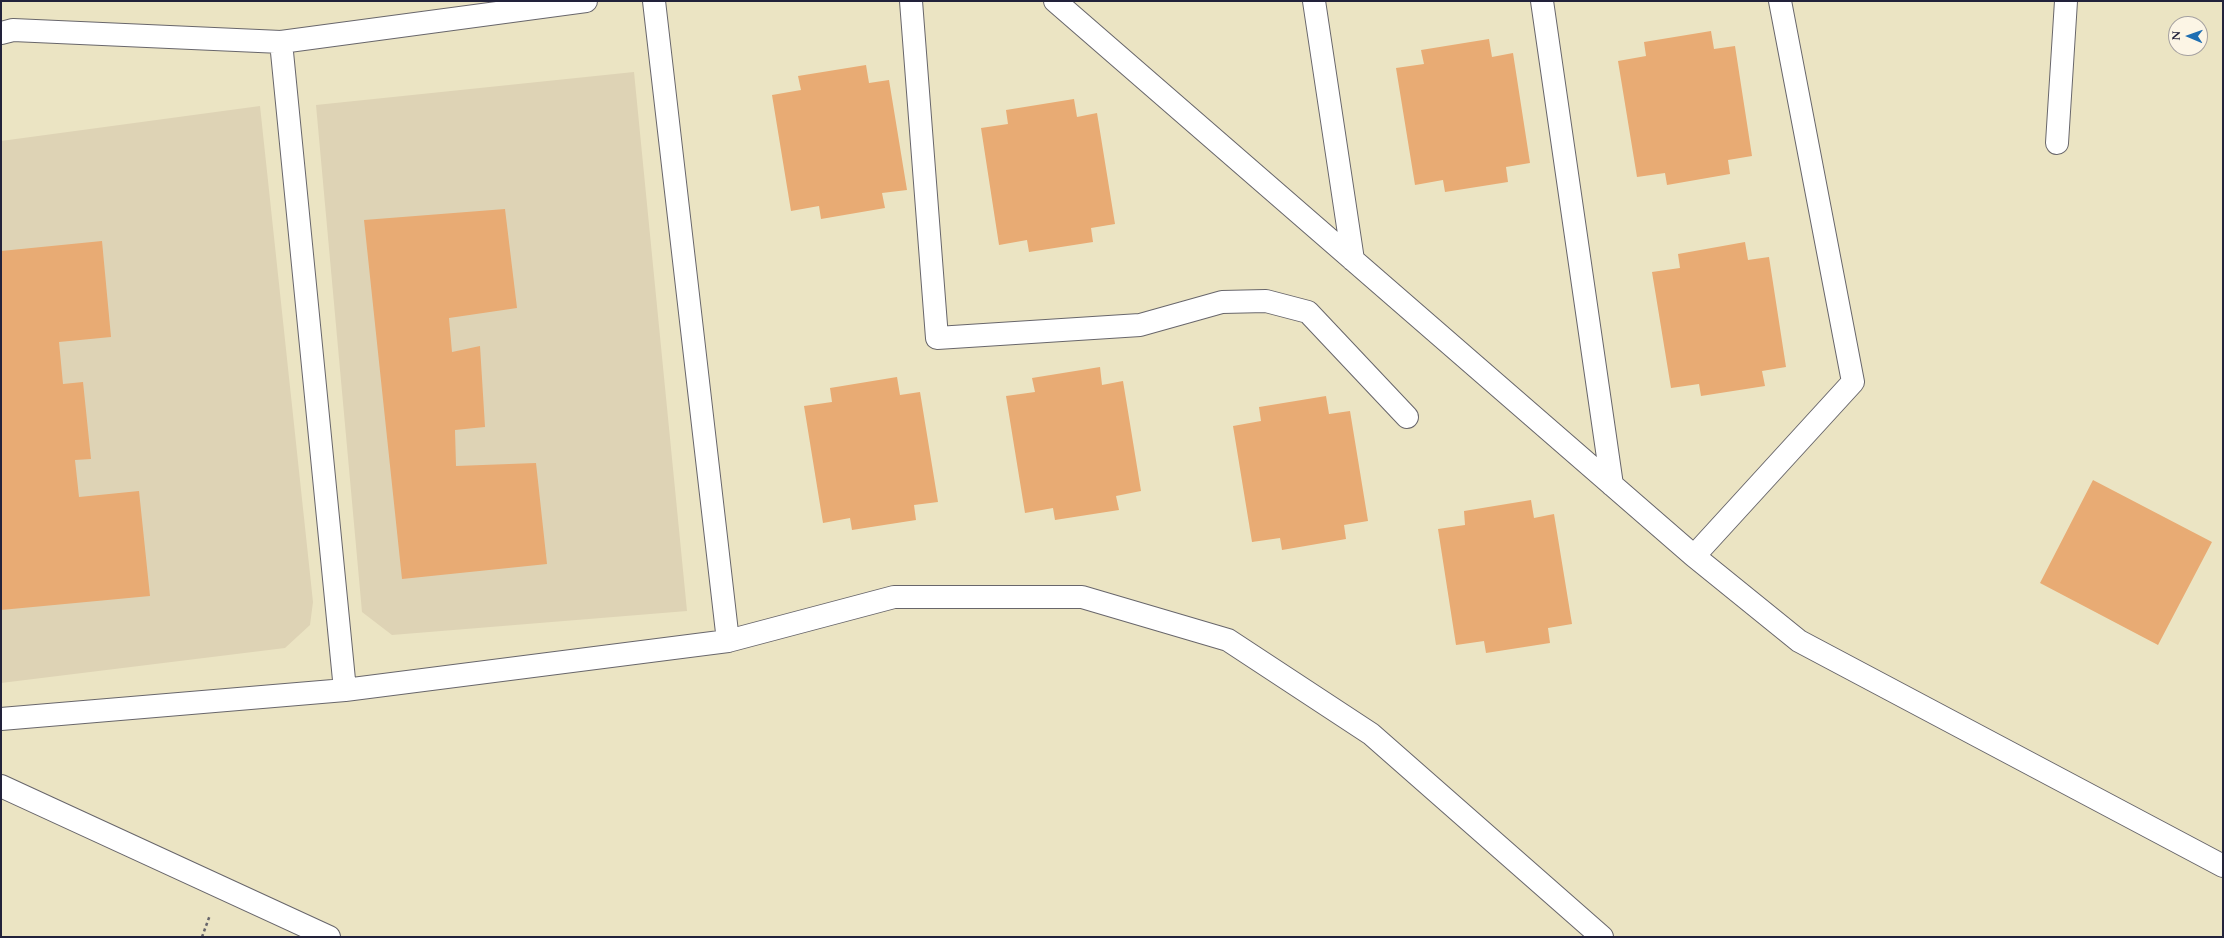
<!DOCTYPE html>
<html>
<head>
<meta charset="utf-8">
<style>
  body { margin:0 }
  #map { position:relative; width:2224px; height:938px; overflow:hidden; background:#ebe4c3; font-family:Cardo,serif }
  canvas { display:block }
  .frame { position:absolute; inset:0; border:2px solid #22223b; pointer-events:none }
  .north { position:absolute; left:2168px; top:16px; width:40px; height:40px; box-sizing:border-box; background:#fcf5e5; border:1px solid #a5a1a1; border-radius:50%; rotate:272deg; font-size:11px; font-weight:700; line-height:16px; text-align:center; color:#22223b }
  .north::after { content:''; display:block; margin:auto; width:14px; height:18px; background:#1f6fb2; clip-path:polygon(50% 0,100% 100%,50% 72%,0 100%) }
</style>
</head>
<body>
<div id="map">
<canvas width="2224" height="938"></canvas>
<div class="frame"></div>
<div class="north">N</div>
</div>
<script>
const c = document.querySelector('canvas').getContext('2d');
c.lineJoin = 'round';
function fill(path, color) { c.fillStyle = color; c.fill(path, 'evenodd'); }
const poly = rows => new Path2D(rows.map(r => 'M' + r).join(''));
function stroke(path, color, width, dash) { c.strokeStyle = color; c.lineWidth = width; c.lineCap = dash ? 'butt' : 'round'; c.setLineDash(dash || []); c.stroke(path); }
const built = poly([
  [634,72,687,611,392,635,362,612,316,105],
  [260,106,313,602,310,625,285,648,1,683,1,141]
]);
const building = poly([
  [1711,31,1714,49,1735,46,1752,156,1728,160,1730,174,1667,185,1665,173,1637,177,1618,61,1646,56,1644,42],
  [1489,39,1492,57,1513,53,1530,163,1506,167,1508,182,1445,192,1443,180,1415,185,1396,68,1424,64,1421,50],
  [866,65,869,83,889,80,907,190,882,193,885,208,821,219,819,206,791,211,772,95,801,90,798,76],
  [1074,99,1077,117,1097,113,1115,224,1091,228,1093,242,1029,252,1027,240,999,245,981,128,1008,124,1006,110],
  [505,209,517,308,449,318,452,352,480,346,485,427,455,430,456,466,536,463,547,564,402,579,364,220],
  [102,241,111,337,59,342,63,384,83,382,91,459,75,460,79,497,139,491,150,596,1,610,1,251],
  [1745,242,1748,260,1769,257,1786,367,1762,371,1765,386,1701,396,1699,384,1671,388,1652,272,1680,268,1678,254],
  [1100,367,1102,385,1123,381,1141,491,1116,496,1119,510,1055,520,1053,508,1025,513,1006,396,1035,392,1032,378],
  [897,377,900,395,920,392,938,502,914,505,916,520,852,530,850,518,823,523,804,406,832,402,830,388],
  [1326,396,1329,414,1350,411,1368,521,1344,525,1346,539,1282,550,1280,538,1252,542,1233,426,1261,421,1259,407],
  [2093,480,2212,542,2158,645,2040,583],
  [1531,500,1534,518,1554,514,1572,624,1548,628,1550,643,1486,653,1484,641,1456,645,1438,529,1465,525,1464,511]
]);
const path = poly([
  [202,937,210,915]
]);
const minor = poly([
  [654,1,728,641],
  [911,1,937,338,1140,325,1222,302,1266,301,1308,312,1407,417],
  [1055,1,1694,556,1799,641,2223,866],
  [1314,1,1353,260],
  [1542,1,1612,485],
  [1,33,13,30,281,42,586,1],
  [281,42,345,690],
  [2057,143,2066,1],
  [1694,556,1853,382,1780,1],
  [1,719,345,690,728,641,894,597,1082,597,1228,640,1371,734,1602,937],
  [1,786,329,937]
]);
fill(built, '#ded3b5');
fill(building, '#e8ab74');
stroke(minor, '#68666b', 24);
stroke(path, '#68666b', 2.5, [3, 3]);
stroke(minor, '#fff', 22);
</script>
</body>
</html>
